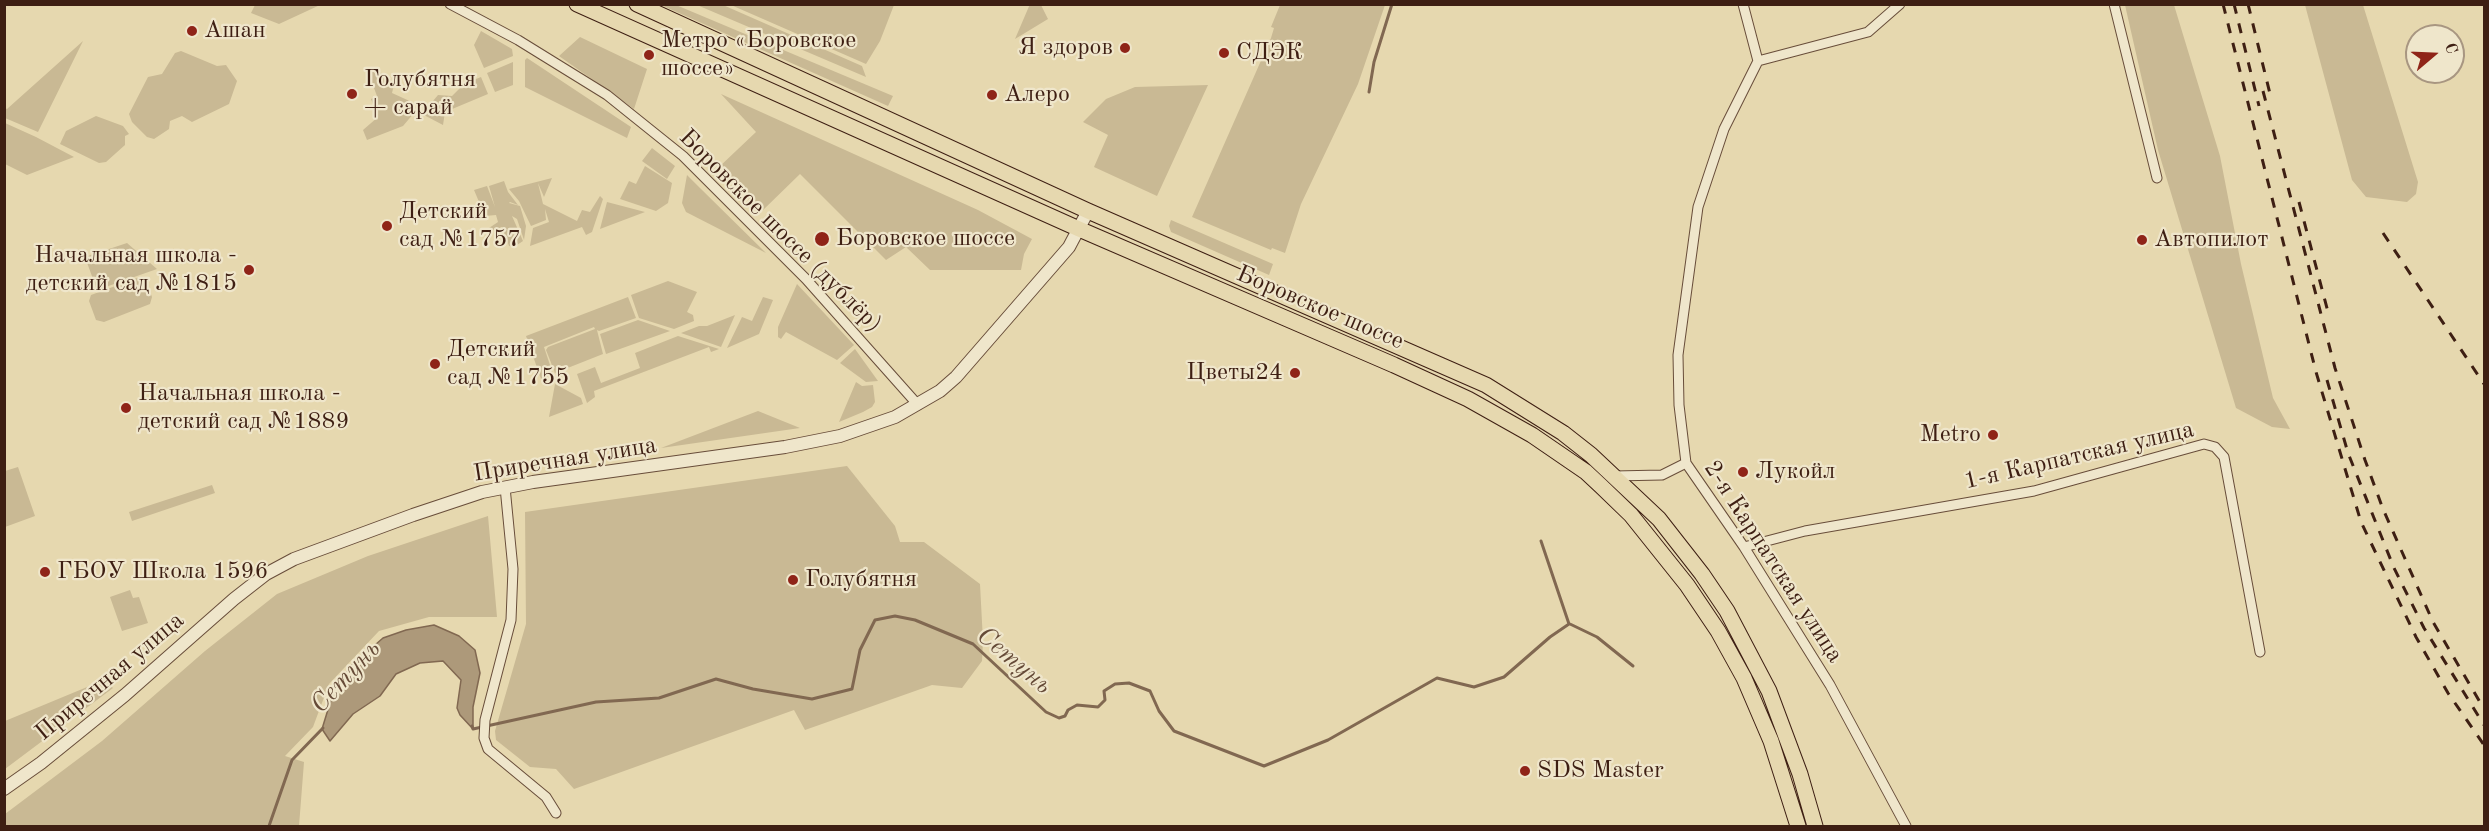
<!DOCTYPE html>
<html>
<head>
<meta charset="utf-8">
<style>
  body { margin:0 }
  #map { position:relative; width:2489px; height:831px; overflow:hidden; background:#e6d8af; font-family:"Old Standard TT",serif }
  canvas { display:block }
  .frame { position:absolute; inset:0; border:6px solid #3e1f13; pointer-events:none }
  .north { position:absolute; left:2405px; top:24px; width:60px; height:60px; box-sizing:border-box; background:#efe6cb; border:2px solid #a89681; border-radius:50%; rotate:71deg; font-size:16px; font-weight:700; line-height:24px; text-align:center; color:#3e1f13 }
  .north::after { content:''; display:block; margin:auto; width:21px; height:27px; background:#8f2418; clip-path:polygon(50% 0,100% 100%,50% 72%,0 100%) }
</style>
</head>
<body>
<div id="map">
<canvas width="2489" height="831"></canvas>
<div class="frame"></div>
<div class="north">С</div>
</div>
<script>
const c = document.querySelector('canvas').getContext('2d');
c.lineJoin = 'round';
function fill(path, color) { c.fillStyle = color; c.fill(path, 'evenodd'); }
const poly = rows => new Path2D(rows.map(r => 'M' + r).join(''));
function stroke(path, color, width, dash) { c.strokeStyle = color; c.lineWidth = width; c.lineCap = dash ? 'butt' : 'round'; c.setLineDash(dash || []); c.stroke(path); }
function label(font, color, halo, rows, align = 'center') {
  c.font = font + ' "Old Standard TT",serif'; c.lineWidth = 4.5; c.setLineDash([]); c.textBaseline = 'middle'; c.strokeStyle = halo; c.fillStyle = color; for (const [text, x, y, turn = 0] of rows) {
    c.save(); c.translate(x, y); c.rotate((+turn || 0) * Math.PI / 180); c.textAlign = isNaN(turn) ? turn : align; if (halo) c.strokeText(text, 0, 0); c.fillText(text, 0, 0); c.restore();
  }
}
const green = poly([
  [1030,4,1041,5,1048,19,1015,39],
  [255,5,255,4,320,5,279,24,251,13],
  [661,5,676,5,893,96,888,106],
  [697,5,723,5,862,66,866,77],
  [731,5,894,4,894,5,880,41,866,64],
  [1280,5,1385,5,1358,84,1301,204,1285,253,1272,248,1271,250,1192,217,1271,38,1274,28,1271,27],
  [2125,5,2174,5,2220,156,2241,264,2273,398,2290,429,2272,427,2236,408,2158,150],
  [2305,5,2363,5,2418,182,2416,194,2407,202,2366,197,2352,180],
  [481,31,512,49,513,56,484,68,474,45],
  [580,37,647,69,634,109,559,56],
  [83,41,38,132,5,118,5,108,7,109],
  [181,51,217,66,226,65,237,81,229,104,192,122,182,116,170,121,169,129,154,139,147,137,132,122,129,114,148,77,162,74,175,53],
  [527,58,631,127,627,138,525,87,525,60],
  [513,62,513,85,495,92,487,73],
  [372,70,388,75,394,85,392,93,414,103,408,106,414,113,403,126,367,140,363,130,378,117,371,99,377,96,368,72],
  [481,77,488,94,445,112,443,125,422,114,438,95,452,96,464,84],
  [1208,85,1157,196,1094,167,1108,135,1083,122,1106,99,1135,87],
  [721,94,978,210,1032,239,1024,254,1021,270,930,270,906,247,886,260,800,174,761,212,718,168,756,132],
  [96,116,123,126,129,134,125,136,125,145,106,162,99,163,60,144,66,131],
  [5,123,36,137,74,157,27,175,5,164],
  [652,148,675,166,667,179,642,161],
  [645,166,672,183,668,203,656,211,620,199,629,181,636,184],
  [687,175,700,188,766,253,686,212,682,203],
  [552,178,544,197,538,183,543,204,577,221,582,210,590,212,600,196,603,199,592,232,586,235,582,227,530,246,533,228,549,222,545,209,546,220,531,226,519,201,509,189],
  [504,181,508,192,518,205,510,202,509,203,520,206,526,226,524,240,517,219,512,216,523,241,514,247,509,246,502,227,491,231,489,228,498,222,496,215,485,216,474,190,487,186,495,207,489,186],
  [607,202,645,212,600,229],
  [1171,220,1273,264,1269,275,1171,232,1169,226],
  [127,243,157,269,97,290,85,257],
  [140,277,146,281,152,297,150,304,104,322,96,320,89,301,91,295],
  [668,281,697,292,687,312,693,315,694,321,674,329,639,318,631,295],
  [797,284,854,345,837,360,786,332,781,339,778,337,778,327],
  [628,297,636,318,599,331,597,330,603,354,555,373,546,350,548,347,595,329,594,327,544,347,553,374,541,379,526,336],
  [763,297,773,300,759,334,727,348,742,317,752,321],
  [735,315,721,347,681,333,699,326,707,326],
  [638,320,670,331,606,354,600,334],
  [678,336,719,349,711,352,709,347,594,391,595,397,587,403,577,374,595,367,601,383,640,368,635,353],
  [855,349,878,381,866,382,840,363],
  [856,382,862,386,873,385,875,402,872,407,863,412,839,422],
  [555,384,581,398,583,404,549,417],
  [758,411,800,428,661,448],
  [847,466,895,526,900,542,924,542,980,584,983,641,982,661,962,688,932,685,805,730,794,710,574,789,556,769,530,767,496,740,495,731,526,624,525,512],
  [18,467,35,516,5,527,5,471],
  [212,485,215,493,132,521,129,512],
  [488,516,497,617,429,617,379,631,329,684,313,727,285,756,304,762,299,826,5,826,5,814,102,741,205,651,277,594,368,556],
  [130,590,133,598,139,597,148,623,122,631,110,597],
  [104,680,113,688,5,769,5,721]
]);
const water = poly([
  [434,625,459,636,475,650,480,673,473,707,473,729,460,715,457,708,461,680,443,661,420,663,396,674,380,696,353,714,330,741,322,729,334,690,352,665,383,638,406,630,434,625]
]);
const stream = poly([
  [1369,92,1374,62,1392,4],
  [1570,624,1597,637,1633,666],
  [472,726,473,729,596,702,659,698,716,679,753,689,812,699,852,689,860,650,875,620,895,616,915,620,973,644,1046,712,1059,718,1065,716,1068,710,1077,705,1098,707,1105,700,1104,691,1115,684,1129,683,1150,691,1159,711,1174,731,1264,766,1328,740,1437,678,1474,687,1504,677,1550,637,1569,624,1541,541],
  [269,826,292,760,323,728]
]);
const minor = poly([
  [450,4,518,40,607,95,683,156,806,279,918,405],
  [1743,4,1758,61],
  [2114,4,2157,178],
  [1758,61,1724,129,1698,207,1678,355,1679,405,1686,463,1744,547,1830,685,1906,826],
  [1758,61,1868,32,1900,4],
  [1614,476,1662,475,1686,463],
  [505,487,513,569,511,620,485,720,484,738,488,749,546,797,556,813],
  [1744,547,1805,531,2034,491,2204,444,2215,447,2224,457,2260,652]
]);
const tertiary = poly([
  [4,789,41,763,125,695,234,599,266,574,294,559,413,515,482,492,533,482,785,447,840,436,895,417,940,391,956,377,1069,247,1088,211]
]);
const primary = poly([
  [577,4,1079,229,1394,365,1468,399,1532,435,1586,472,1601,486,1631,515,1687,585,1718,631,1744,678,1771,741,1798,826],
  [637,4,1088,211,1486,385,1563,433,1591,455,1659,519,1702,574,1727,611,1769,691,1800,774,1815,826]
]);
const rail = poly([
  [2223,4,2316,372,2361,522,2416,637,2448,693,2484,745],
  [2234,4,2259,106],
  [2248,4,2271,98],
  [2263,91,2335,368,2365,460,2383,509,2433,622,2484,709],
  [2299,202,2328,312],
  [2383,233,2484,384],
  [2327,380,2348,453,2394,568,2424,628,2484,725]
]);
const markers = [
  [192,31,6,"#8f2418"],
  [1125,48,6,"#8f2418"],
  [1224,53,6,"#8f2418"],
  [649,55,6,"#8f2418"],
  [352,94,6,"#8f2418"],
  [992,95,6,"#8f2418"],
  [387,226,6,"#8f2418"],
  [822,239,8,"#8f2418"],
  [2142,240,6,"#8f2418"],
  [249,270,6,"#8f2418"],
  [435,364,6,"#8f2418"],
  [1295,373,6,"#8f2418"],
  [126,408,6,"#8f2418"],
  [1993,435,6,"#8f2418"],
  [1743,472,6,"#8f2418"],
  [45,572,6,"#8f2418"],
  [793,580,6,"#8f2418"],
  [1525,771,6,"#8f2418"]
];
const poiNames = [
  ["Ашан",204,31],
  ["Метро «Боровское",661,41],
  ["шоссе»",661,69],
  ["Я здоров",1113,48,"right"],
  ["СДЭК",1236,53],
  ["Голубятня",364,80],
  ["+ сарай",364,108],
  ["Алеро",1004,95],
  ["Детский",399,212],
  ["сад №1757",399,240],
  ["Боровское шоссе",836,239],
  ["Автопилот",2154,240],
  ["Начальная школа -",237,256,"right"],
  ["детский сад №1815",237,284,"right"],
  ["Детский",447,350],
  ["сад №1755",447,378],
  ["Цветы24",1283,373,"right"],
  ["Начальная школа -",138,394],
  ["детский сад №1889",138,422],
  ["Metro",1981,435,"right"],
  ["Лукойл",1755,472],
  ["ГБОУ Школа 1596",57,572],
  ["Голубятня",805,580],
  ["SDS Master",1537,771]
];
const streetNames = [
  ["Боровское шоссе (дублёр)",780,231,45],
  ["Боровское шоссе",1320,308,23],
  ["1-я Карпатская улица",2079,456,-13],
  ["Приречная улица",565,460,-9],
  ["2-я Карпатская улица",1773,562,57],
  ["Приречная улица",110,677,-40]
];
const waterNames = [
  ["Сетунь",1014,661,40],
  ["Сетунь",346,677,-47]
];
fill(green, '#c9b994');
fill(water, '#ad997a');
stroke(water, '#816851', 1.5);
stroke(stream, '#816851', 3);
stroke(minor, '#684d3a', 11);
stroke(tertiary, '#684d3a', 14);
stroke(primary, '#3e1f13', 17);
stroke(minor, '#efe6cb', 9);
stroke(tertiary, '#efe6cb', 12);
stroke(primary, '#e6d8af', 15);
stroke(rail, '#3e1f13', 3, [10, 10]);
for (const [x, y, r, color] of markers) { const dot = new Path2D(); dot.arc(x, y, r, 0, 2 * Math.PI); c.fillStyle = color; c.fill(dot); stroke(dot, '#efe6cb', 2); }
label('24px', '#3e1f13', '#efe6cb', poiNames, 'left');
label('24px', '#3e1f13', '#efe6cb', streetNames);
label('italic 26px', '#654a37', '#efe6cb', waterNames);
</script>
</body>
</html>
